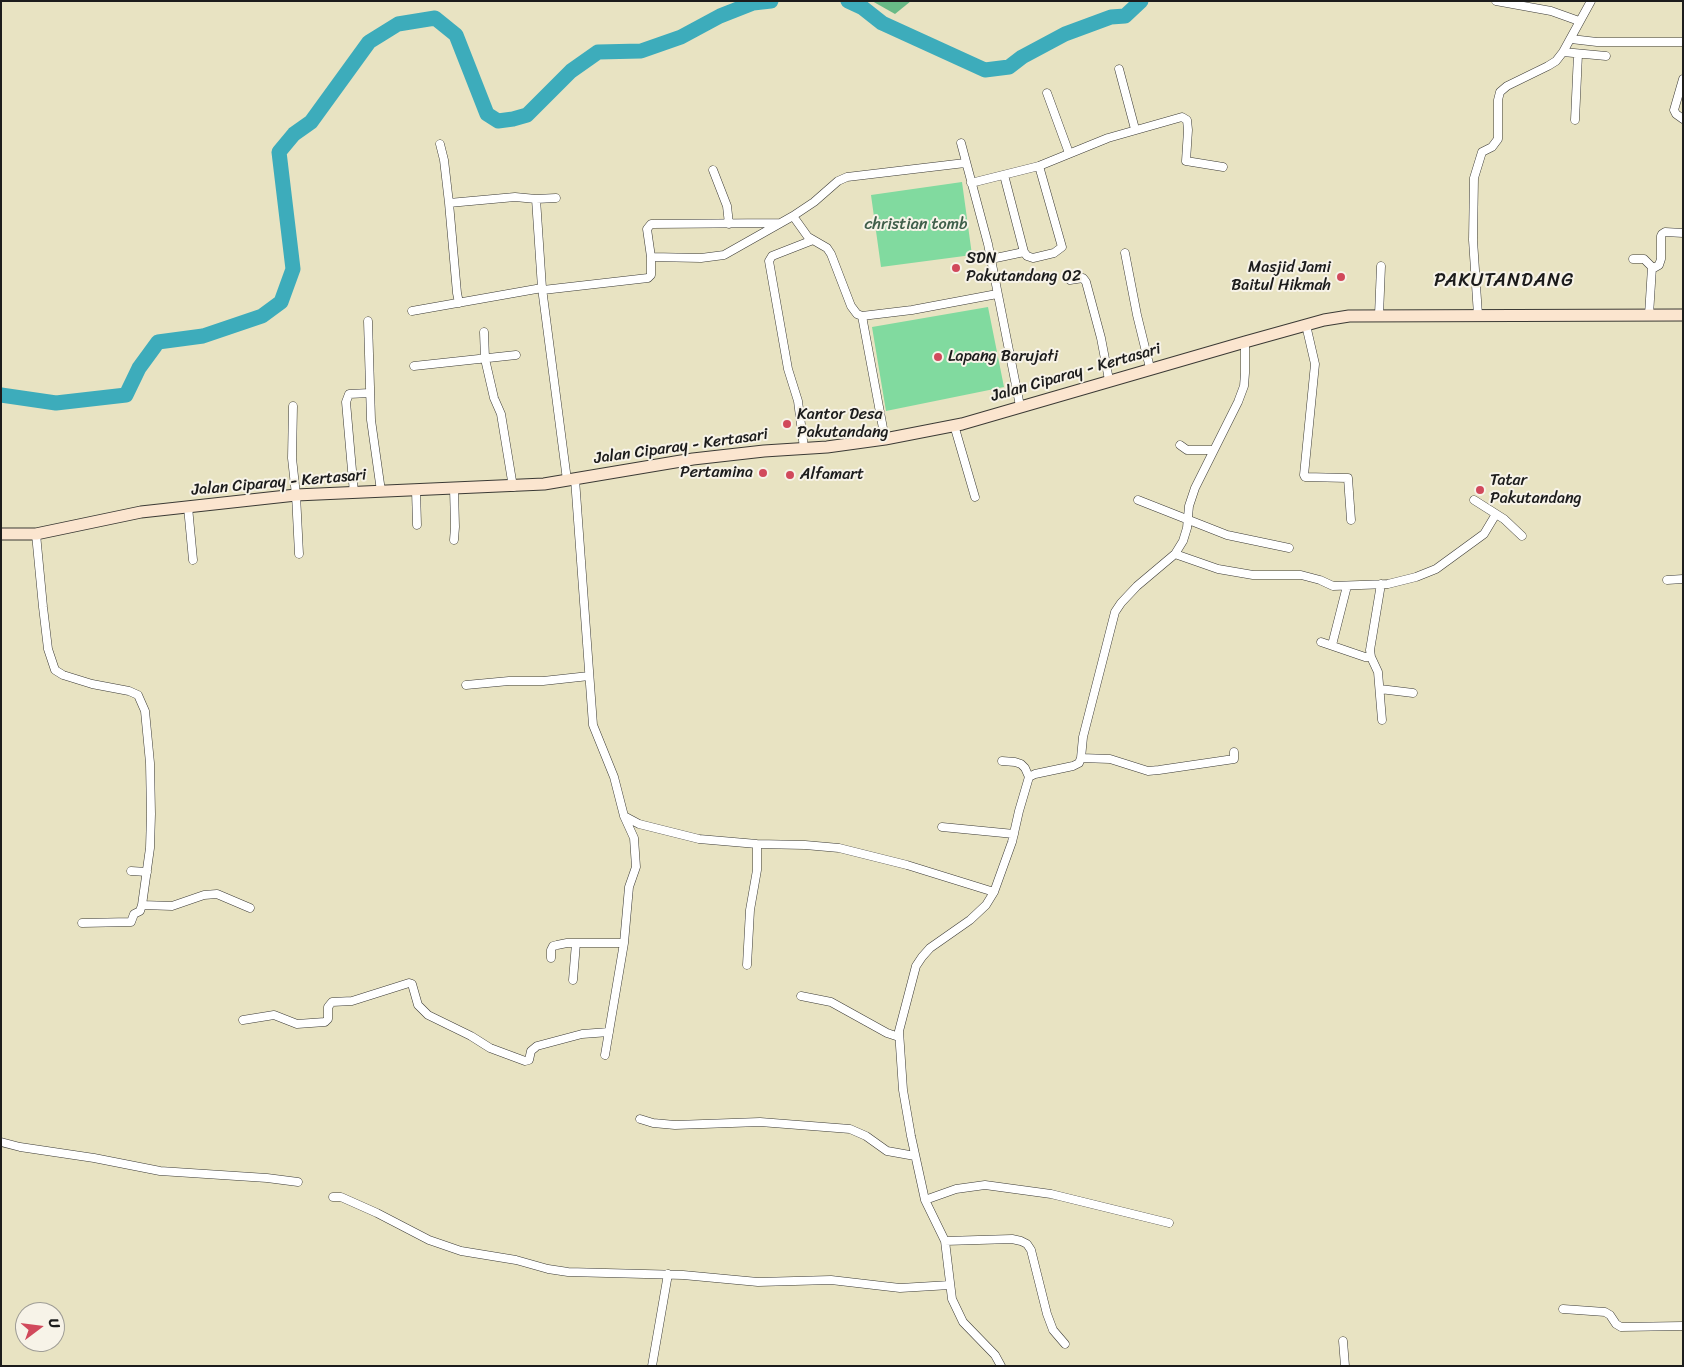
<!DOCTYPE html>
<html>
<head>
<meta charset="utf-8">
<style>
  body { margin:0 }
  #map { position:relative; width:1684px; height:1367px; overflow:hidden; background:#e8e3c2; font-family:Sriracha,sans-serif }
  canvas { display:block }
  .frame { position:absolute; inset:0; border:2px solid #1c1c1c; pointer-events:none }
  .north { position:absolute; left:15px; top:1302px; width:50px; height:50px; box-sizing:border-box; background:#f7f3e8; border:1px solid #9f9d96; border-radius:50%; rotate:75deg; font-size:14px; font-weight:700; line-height:20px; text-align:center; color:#1c1c1c }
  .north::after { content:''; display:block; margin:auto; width:18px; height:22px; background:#d1495b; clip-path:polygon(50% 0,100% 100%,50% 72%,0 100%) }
</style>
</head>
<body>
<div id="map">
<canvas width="1684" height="1367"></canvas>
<div class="frame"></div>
<div class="north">U</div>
</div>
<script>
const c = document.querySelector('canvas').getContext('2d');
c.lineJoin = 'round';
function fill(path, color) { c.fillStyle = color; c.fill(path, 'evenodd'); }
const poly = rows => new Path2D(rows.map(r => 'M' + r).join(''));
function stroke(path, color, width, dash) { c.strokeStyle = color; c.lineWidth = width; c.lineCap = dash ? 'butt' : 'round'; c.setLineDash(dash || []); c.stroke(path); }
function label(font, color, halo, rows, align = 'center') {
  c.font = font + ' Sriracha,sans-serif'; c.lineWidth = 4; c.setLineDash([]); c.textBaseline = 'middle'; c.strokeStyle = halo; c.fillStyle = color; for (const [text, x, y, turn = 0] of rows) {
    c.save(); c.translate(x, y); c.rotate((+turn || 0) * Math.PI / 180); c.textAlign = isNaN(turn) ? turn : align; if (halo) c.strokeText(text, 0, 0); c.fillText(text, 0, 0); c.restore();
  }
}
const green = poly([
  [962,182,972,255,881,267,871,195],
  [988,307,1004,387,886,411,872,327]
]);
const forest = poly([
  [872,1,911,1,895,14]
]);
const river = poly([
  [848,1,863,8,882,23,985,70,1009,67,1022,57,1065,34,1111,17,1125,16,1141,1],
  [1,395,56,403,126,395,139,368,158,342,203,336,262,316,281,302,293,269,279,152,294,134,311,122,369,42,398,24,435,18,456,35,487,114,498,121,513,119,527,115,571,71,598,52,641,51,681,37,720,16,753,3,771,1]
]);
const minor = poly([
  [1496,1,1551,11,1579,21],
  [1571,39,1597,42,1683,42],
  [1563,52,1606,56],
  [1119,69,1135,129],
  [1683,79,1674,110,1676,114,1683,119],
  [1047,93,1069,153],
  [1575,120,1578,54],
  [961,143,988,244,1020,406],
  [440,144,444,160,449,203,515,197,536,199,556,198],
  [713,170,727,206,729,224],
  [971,183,1039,166,1108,138,1182,117,1187,120,1188,130,1186,161,1223,167],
  [536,199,542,288,567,480],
  [449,203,457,293,459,303],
  [793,216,808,237,827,248,831,254,851,306,857,314,862,316,912,310,997,294],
  [1024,252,1027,256,1033,258,1054,253,1062,247,1039,166],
  [1125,253,1137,315,1150,368],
  [651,257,701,258,724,255,793,216,814,202,838,181,847,177,965,163],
  [991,259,1024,252,1004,175],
  [1633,259,1644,259,1652,267,1649,315],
  [1652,269,1659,265,1661,259,1661,236,1662,234,1665,232,1683,233],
  [1070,280,1083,278,1086,282,1101,338,1109,380],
  [543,290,648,278,651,275,651,257,647,229,651,224,780,223],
  [412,311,542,288],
  [1379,315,1381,266],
  [1478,315,1473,240,1474,178,1482,152,1492,147,1498,139,1498,100,1500,92,1507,86,1548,66,1556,61,1563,52,1591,1],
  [862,316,885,439],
  [368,321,371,420,381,491],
  [1306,325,1315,364,1304,475,1305,477,1348,478,1351,520],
  [484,332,485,359,494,398,501,414,513,487],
  [414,366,516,355],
  [293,406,292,458,296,495,299,554],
  [954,425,975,497],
  [1180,445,1187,450,1213,450],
  [804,448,798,401,788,369,769,261,772,256,813,240],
  [575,479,593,725,614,777,624,816,639,824,699,839,757,844,805,845,839,848,907,865,994,892],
  [416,490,417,525],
  [354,493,346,402,349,394,370,393],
  [1138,500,1227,535,1289,548],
  [1474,500,1504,519,1522,536],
  [188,507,193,560],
  [36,534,43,607,48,649,55,670,63,675,92,684,129,691,138,695,145,711,150,763,151,814,150,848,142,905,140,911,134,914,131,922,82,923],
  [454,540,455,527,454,488],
  [1175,554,1218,569,1253,575,1301,575,1320,580,1333,586,1388,584,1416,577,1436,569,1484,534,1496,514],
  [1667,580,1683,579],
  [1381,584,1370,650,1371,657,1378,672,1382,720],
  [1321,642,1365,657,1371,657],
  [1332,645,1347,586],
  [466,685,509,681,543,681,589,676],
  [1380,689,1413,693],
  [1081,758,1110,759,1148,771,1159,770,1234,759,1234,752],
  [1002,761,1015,762,1021,764,1025,768,1029,777],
  [942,827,1014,834],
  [131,871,147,872],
  [142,905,172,906,204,895,217,894,250,908],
  [551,958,551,950,553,946,557,945,567,943,624,943],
  [747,965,750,910,757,870,757,844],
  [573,980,576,943],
  [801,996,831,1002,887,1033,899,1037],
  [243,1020,274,1015,297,1024,325,1022,328,1019,328,1007,332,1002,352,1001,409,983,412,984,418,1005,428,1015,471,1036,490,1048,525,1061,529,1060,531,1051,537,1046,582,1034,609,1032],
  [605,1055,624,943,629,887,636,867,634,838,624,816],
  [640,1119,653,1123,675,1125,760,1122,850,1129,866,1136,887,1151,915,1156],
  [1,1142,20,1147,94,1158,160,1171,267,1178,298,1182],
  [333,1197,341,1197,377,1213,429,1240,461,1251,516,1260,548,1269,568,1272,683,1275,758,1282,831,1280,900,1288,950,1285],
  [925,1200,956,1189,985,1185,1051,1194,1169,1223],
  [945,1241,1012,1239,1021,1241,1027,1244,1031,1250,1047,1314,1053,1330,1065,1344],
  [1563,1309,1605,1312,1610,1315,1616,1324,1621,1327,1683,1326],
  [1343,1341,1345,1366],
  [652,1366,668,1274],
  [1001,1366,995,1355,963,1322,952,1299,945,1241,925,1200,911,1136,903,1090,899,1031,916,966,922,957,930,948,970,920,986,905,994,892,1012,842,1019,811,1029,777,1035,774,1073,766,1079,763,1081,758,1083,737,1115,612,1121,603,1137,586,1175,554,1183,541,1187,528,1189,506,1195,488,1238,402,1244,386,1245,373,1245,342]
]);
const secondary = poly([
  [1,534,36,534,141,512,296,495,544,484,693,459,764,451,827,447,885,439,962,424,1245,342,1324,320,1349,316,1683,315]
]);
const markers = [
  [956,268,5,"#d1495b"],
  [1341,277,5,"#d1495b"],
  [938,357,5,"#d1495b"],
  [787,424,5,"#d1495b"],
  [763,473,5,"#d1495b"],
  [790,475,5,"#d1495b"],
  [1480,490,5,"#d1495b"]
];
const parkNames = [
  ["christian tomb",916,225]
];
const poiNames = [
  ["SDN",966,259],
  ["Pakutandang 02",966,277],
  ["Masjid Jami",1331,268,"right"],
  ["Baitul Hikmah",1331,286,"right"],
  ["Lapang Barujati",948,357],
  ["Kantor Desa",797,415],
  ["Pakutandang",797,433],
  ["Pertamina",753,473,"right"],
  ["Alfamart",800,475],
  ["Tatar",1490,481],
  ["Pakutandang",1490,499]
];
const streetNames = [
  ["Jalan Ciparay - Kertasari",1076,373,-16],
  ["Jalan Ciparay - Kertasari",681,447,-8],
  ["Jalan Ciparay - Kertasari",279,483,-5]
];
const quarterNames = [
  ["PAKUTANDANG",1504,281]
];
fill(green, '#81da9f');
fill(forest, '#68ba86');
stroke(river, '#3dacbb', 15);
stroke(minor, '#3b3a35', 9);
stroke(secondary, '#3b3a35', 13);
stroke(minor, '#fff', 8);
stroke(secondary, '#fbe5cf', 11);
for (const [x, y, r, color] of markers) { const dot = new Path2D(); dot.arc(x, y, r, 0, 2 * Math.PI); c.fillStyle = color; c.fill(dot); stroke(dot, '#f7f3e8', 2); }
label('16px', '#3f5e4a', '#f7f3e8', parkNames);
label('16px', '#1c1c1c', '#f7f3e8', poiNames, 'left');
label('16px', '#1c1c1c', '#f7f3e8', streetNames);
c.letterSpacing = '1px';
label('19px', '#1c1c1c', '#f7f3e8', quarterNames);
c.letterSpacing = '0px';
</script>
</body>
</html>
